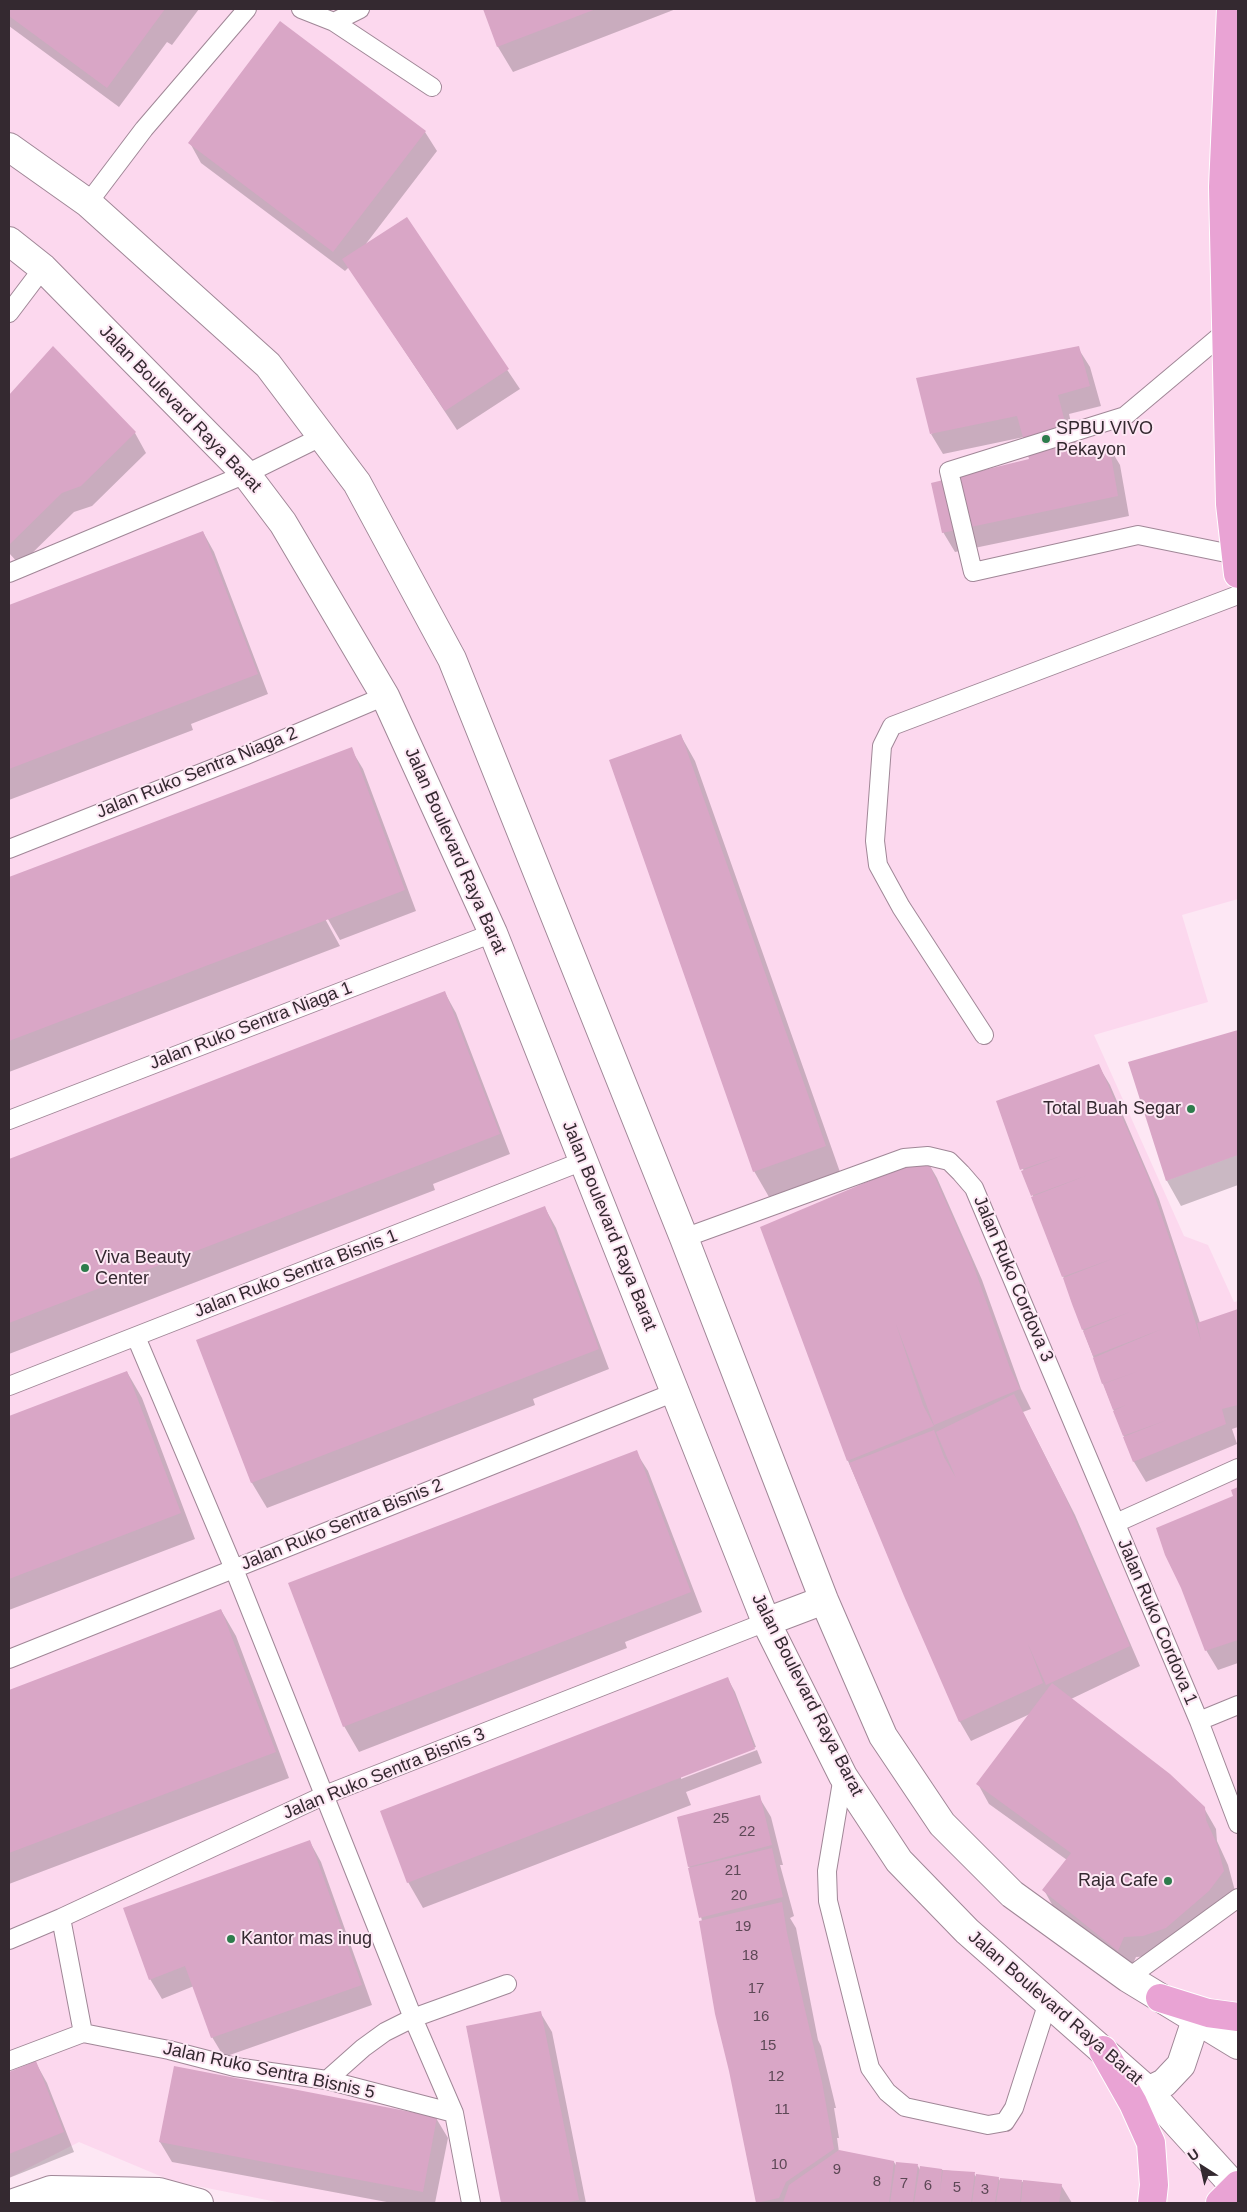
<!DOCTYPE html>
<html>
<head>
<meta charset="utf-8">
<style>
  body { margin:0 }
  #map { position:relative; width:1247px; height:2212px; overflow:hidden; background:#fde7f4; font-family:Arial,sans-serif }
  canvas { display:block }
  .frame { position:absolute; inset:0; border:10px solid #342930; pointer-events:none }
  .north { position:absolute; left:1177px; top:2142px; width:50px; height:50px; -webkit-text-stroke:4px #fde7f4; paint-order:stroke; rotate:325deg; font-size:14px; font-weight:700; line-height:20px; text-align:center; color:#342930 }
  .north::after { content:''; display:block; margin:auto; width:18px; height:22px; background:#342930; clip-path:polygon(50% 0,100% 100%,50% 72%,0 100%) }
</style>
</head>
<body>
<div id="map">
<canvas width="1247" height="2212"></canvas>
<div class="frame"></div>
<div class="north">U</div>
</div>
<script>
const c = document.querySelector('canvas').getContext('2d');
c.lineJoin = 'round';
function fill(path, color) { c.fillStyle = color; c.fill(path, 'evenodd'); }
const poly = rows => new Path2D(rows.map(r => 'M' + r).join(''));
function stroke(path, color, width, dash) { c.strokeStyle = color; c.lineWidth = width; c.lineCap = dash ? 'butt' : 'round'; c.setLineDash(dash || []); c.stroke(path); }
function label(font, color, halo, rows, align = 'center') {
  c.font = font + ' Arial,sans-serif'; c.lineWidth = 4; c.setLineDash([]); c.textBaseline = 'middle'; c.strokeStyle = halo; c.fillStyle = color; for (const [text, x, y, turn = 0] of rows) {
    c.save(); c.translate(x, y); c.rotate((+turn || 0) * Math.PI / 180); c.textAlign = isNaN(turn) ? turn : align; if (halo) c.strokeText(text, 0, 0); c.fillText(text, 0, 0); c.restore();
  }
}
const built = poly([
  [9,9,1238,9,1238,899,1182,915,1208,1002,1094,1035,1184,1236,1208,1245,1234,1302,1238,1301,1238,2203,282,2203,172,2181,79,2142,9,2178]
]);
const shadow = poly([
  [9,9,199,9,172,45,167,42,119,107,9,26],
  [484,9,676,9,513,72,498,47],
  [425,132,437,151,365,245,406,219,520,389,457,430,349,267,345,271,201,163,190,143],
  [53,347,135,433,146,453,92,506,74,512,20,565,9,553,9,397],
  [1078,348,1090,367,1101,406,1069,414,1078,453,1108,445,1120,465,1129,516,955,552,943,532,1031,460,1024,437,943,454,931,434],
  [203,532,214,552,268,694,191,724,193,730,9,800,9,607],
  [681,736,695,761,840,1172,769,1197,754,1171],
  [351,749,363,769,416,911,340,940,325,914,323,915,340,946,9,1072,9,878],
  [445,993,456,1013,510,1154,433,1184,435,1190,9,1354,9,1161],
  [1238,1031,1238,1185,1181,1206,1167,1181,1130,1063],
  [1098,1065,1110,1085,1159,1199,1200,1323,1238,1310,1238,1427,1232,1429,1237,1444,1146,1482,1134,1462,1103,1383,998,1102],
  [926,1159,937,1178,982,1280,1021,1389,1031,1409,1023,1412,1075,1515,1140,1666,1071,1699,1204,1808,1216,1829,1217,1841,1228,1865,1235,1891,1155,1956,1136,1957,1130,1970,1055,1910,1044,1890,1067,1860,989,1804,978,1784,1030,1714,971,1741,960,1722,848,1461,762,1227],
  [545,1208,556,1228,609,1369,533,1399,535,1405,267,1508,252,1483,198,1341],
  [127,1372,142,1398,195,1539,9,1610,9,1417],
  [636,1452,648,1471,702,1612,625,1642,627,1648,359,1752,344,1726],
  [1238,1489,1238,1663,1218,1670,1206,1650,1235,1497,1233,1491],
  [221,1610,236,1636,289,1778,9,1884,9,1691],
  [728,1679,735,1692,756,1747,681,1776,681,1779,757,1750,762,1763,686,1792,691,1805,423,1908,408,1882],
  [759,1797,771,1817,783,1865,780,1865,794,1916,790,1918,796,1928,818,2040,821,2046,836,2108,834,2108,839,2138,837,2138,839,2152,894,2162,897,2167,918,2166,920,2170,921,2167,974,2174,977,2178,998,2178,1001,2182,1001,2180,1061,2185,1072,2203,758,2203,702,1921,689,1866],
  [310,1842,321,1862,372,2005,224,2057,212,2037,194,1986,162,1999,150,1979],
  [540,2012,552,2032,586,2203,503,2203,467,2027],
  [36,2063,47,2083,74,2152,9,2178,9,2073],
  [436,2118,448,2138,435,2203,392,2203,172,2162,160,2142]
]);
const building = poly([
  [9,9,165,9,107,88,9,16],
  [483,9,596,9,497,47],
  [280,21,426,131,333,252,188,143],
  [407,217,509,369,445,411,342,259],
  [53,346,136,432,81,486,62,493,9,545,9,395],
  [1079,346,1090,386,1058,395,1073,453,1109,444,1118,496,942,533,931,483,1029,459,1017,416,930,434,916,378],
  [203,531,258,674,9,769,9,605],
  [681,734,826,1146,753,1172,609,760],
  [352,747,405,890,9,1041,9,877],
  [445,991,500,1134,9,1323,9,1159],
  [1238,1030,1238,1155,1166,1181,1128,1062],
  [1099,1064,1148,1177,1178,1263,1201,1341,1197,1323,1238,1309,1238,1405,1222,1409,1226,1424,1133,1462,1123,1437,1167,1420,1123,1436,1113,1411,1126,1405,1113,1410,1103,1384,1139,1371,1102,1384,1093,1358,1162,1329,1093,1356,1083,1331,1130,1312,1082,1330,1072,1304,1084,1300,1072,1304,1063,1278,1112,1259,1062,1277,1031,1197,1088,1175,1031,1196,1021,1171,1061,1156,1020,1170,996,1101],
  [926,1157,971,1259,1010,1368,1020,1389,934,1425,896,1324,923,1405,934,1426,847,1461,760,1227],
  [545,1206,599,1349,251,1483,196,1340],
  [127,1371,181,1513,9,1579,9,1416],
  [1014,1394,1064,1494,1130,1646,1046,1685,1028,1644,1043,1683,959,1722,904,1596,849,1463,934,1430,944,1457,956,1478,936,1432],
  [637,1450,691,1592,343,1727,288,1583],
  [1238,1487,1238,1640,1205,1651,1181,1588,1165,1555,1156,1528,1233,1496,1231,1490],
  [221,1609,276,1752,9,1853,9,1690],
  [728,1677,755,1749,407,1883,380,1811],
  [1052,1683,1170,1774,1205,1807,1206,1820,1217,1844,1224,1871,1209,1891,1166,1928,1143,1936,1124,1937,1118,1951,1042,1890,1071,1853,976,1784],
  [760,1795,772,1845,688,1867,677,1817],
  [310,1840,362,1985,211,2038,185,1966,149,1980,123,1908],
  [772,1848,783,1897,699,1918,688,1868],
  [782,1902,787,1933,822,2082,834,2149,786,2182,779,2198,756,2203,729,2071,715,2014,699,1921],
  [541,2011,579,2200,563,2203,501,2203,466,2026],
  [36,2061,64,2132,9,2154,9,2072],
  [174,2066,437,2117,423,2192,159,2142],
  [839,2150,894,2161,889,2203,783,2203,789,2185],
  [896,2162,918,2164,913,2203,890,2203],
  [920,2166,942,2169,940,2192,943,2170,975,2172,971,2203,914,2203],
  [976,2174,999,2177,995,2203,972,2203],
  [1000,2178,1022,2180,1020,2203,996,2203],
  [1023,2180,1062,2184,1059,2203,1021,2203]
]);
const service = poly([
  [301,9,334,22,360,9],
  [334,22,432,87],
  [88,203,144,129,247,9],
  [9,313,43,268],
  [1225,332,1125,416,949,471,973,572,1138,535,1236,555],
  [9,573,246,474,321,437],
  [9,849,244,756,385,696],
  [984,1035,901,907,878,865,875,841,882,746,892,726,1238,595],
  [9,1120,493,933],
  [684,1238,904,1158,928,1156,949,1161,961,1173,974,1188,1199,1721,1238,1824],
  [9,1386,583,1161],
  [1116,1523,1238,1468],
  [9,1659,675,1392],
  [1199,1721,1238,1705],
  [843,1776,827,1871,828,1901,870,2068,887,2092,905,2107,988,2125,1005,2122,1014,2108,1048,2002],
  [61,1918,83,2033],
  [9,1940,61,1918,325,1795,766,1622],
  [1128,1978,1238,1898],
  [9,2061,83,2033,169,2050,235,2067,327,2080,454,2113,413,2018,234,1569,136,1337],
  [327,2080,363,2048,385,2032,413,2018,507,1984],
  [454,2113,471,2203]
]);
const minor = poly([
  [14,2203,51,2190,159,2192,199,2203]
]);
const secondary = poly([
  [9,147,88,203,268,365,357,483,452,659,684,1238,824,1600,883,1736,942,1824,1012,1894,1128,1978,1238,2045],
  [9,241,43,268,246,474,283,523,385,696,493,933,766,1622,843,1776,899,1861,967,1931,1145,2088,1236,2188],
  [766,1622,824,1600],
  [1145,2088,1150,2090,1164,2083,1181,2065,1196,2020]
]);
const primary = poly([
  [1231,9,1223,187,1230,504,1238,574],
  [1160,1998,1208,2013,1238,2017],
  [1103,2050,1133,2103,1151,2143,1154,2185,1152,2203],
  [1220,2203,1238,2185]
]);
const markers = [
  [1046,439,5,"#2d7c4c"],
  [1191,1109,5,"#2d7c4c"],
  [85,1268,5,"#2d7c4c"],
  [1168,1881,5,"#2d7c4c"],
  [231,1939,5,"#2d7c4c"]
];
const numberNames = [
  ["25",721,1819],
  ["22",747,1832],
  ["21",733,1871],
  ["20",739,1896],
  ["19",743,1927],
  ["18",750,1956],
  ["17",756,1989],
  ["16",761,2017],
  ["15",768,2046],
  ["12",776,2077],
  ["11",782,2110],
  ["10",779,2165],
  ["9",837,2170],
  ["8",877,2182],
  ["7",904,2184],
  ["6",928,2186],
  ["5",957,2188],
  ["3",985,2190]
];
const streetNames = [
  ["Jalan Boulevard Raya Barat",180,409,46],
  ["Jalan Ruko Sentra Niaga 2",197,773,-22],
  ["Jalan Boulevard Raya Barat",455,851,66],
  ["Jalan Ruko Sentra Niaga 1",251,1026,-21],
  ["Jalan Boulevard Raya Barat",609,1226,68],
  ["Jalan Ruko Sentra Bisnis 1",296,1274,-21],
  ["Jalan Ruko Cordova 3",1013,1279,67],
  ["Jalan Ruko Sentra Bisnis 2",342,1525,-22],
  ["Jalan Ruko Cordova 1",1157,1622,67],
  ["Jalan Boulevard Raya Barat",807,1695,63],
  ["Jalan Ruko Sentra Bisnis 3",384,1774,-22],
  ["Jalan Boulevard Raya Barat",1055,2008,41],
  ["Jalan Ruko Sentra Bisnis 5",269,2071,12]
];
const poiNames = [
  ["SPBU VIVO",1056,429],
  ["Pekayon",1056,450],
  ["Total Buah Segar",1181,1109,"right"],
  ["Viva Beauty",95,1258],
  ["Center",95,1279],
  ["Raja Cafe",1158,1881,"right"],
  ["Kantor mas inug",241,1939]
];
fill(built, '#fcd8ee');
fill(shadow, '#0003');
fill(building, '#d9a6c6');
stroke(service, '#a08797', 20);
stroke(minor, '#a08797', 30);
stroke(secondary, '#a08797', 30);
stroke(primary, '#fff', 30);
stroke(service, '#fff', 18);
stroke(minor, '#fff', 28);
stroke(secondary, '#fff', 28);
stroke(primary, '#e9a3d4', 28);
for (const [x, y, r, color] of markers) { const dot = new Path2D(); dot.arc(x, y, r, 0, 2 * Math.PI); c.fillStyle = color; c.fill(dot); stroke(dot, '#fde7f4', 2); }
label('15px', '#5d4856', null, numberNames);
label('18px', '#342930', '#fde7f4', streetNames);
label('18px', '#342930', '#fde7f4', poiNames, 'left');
</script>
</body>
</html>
